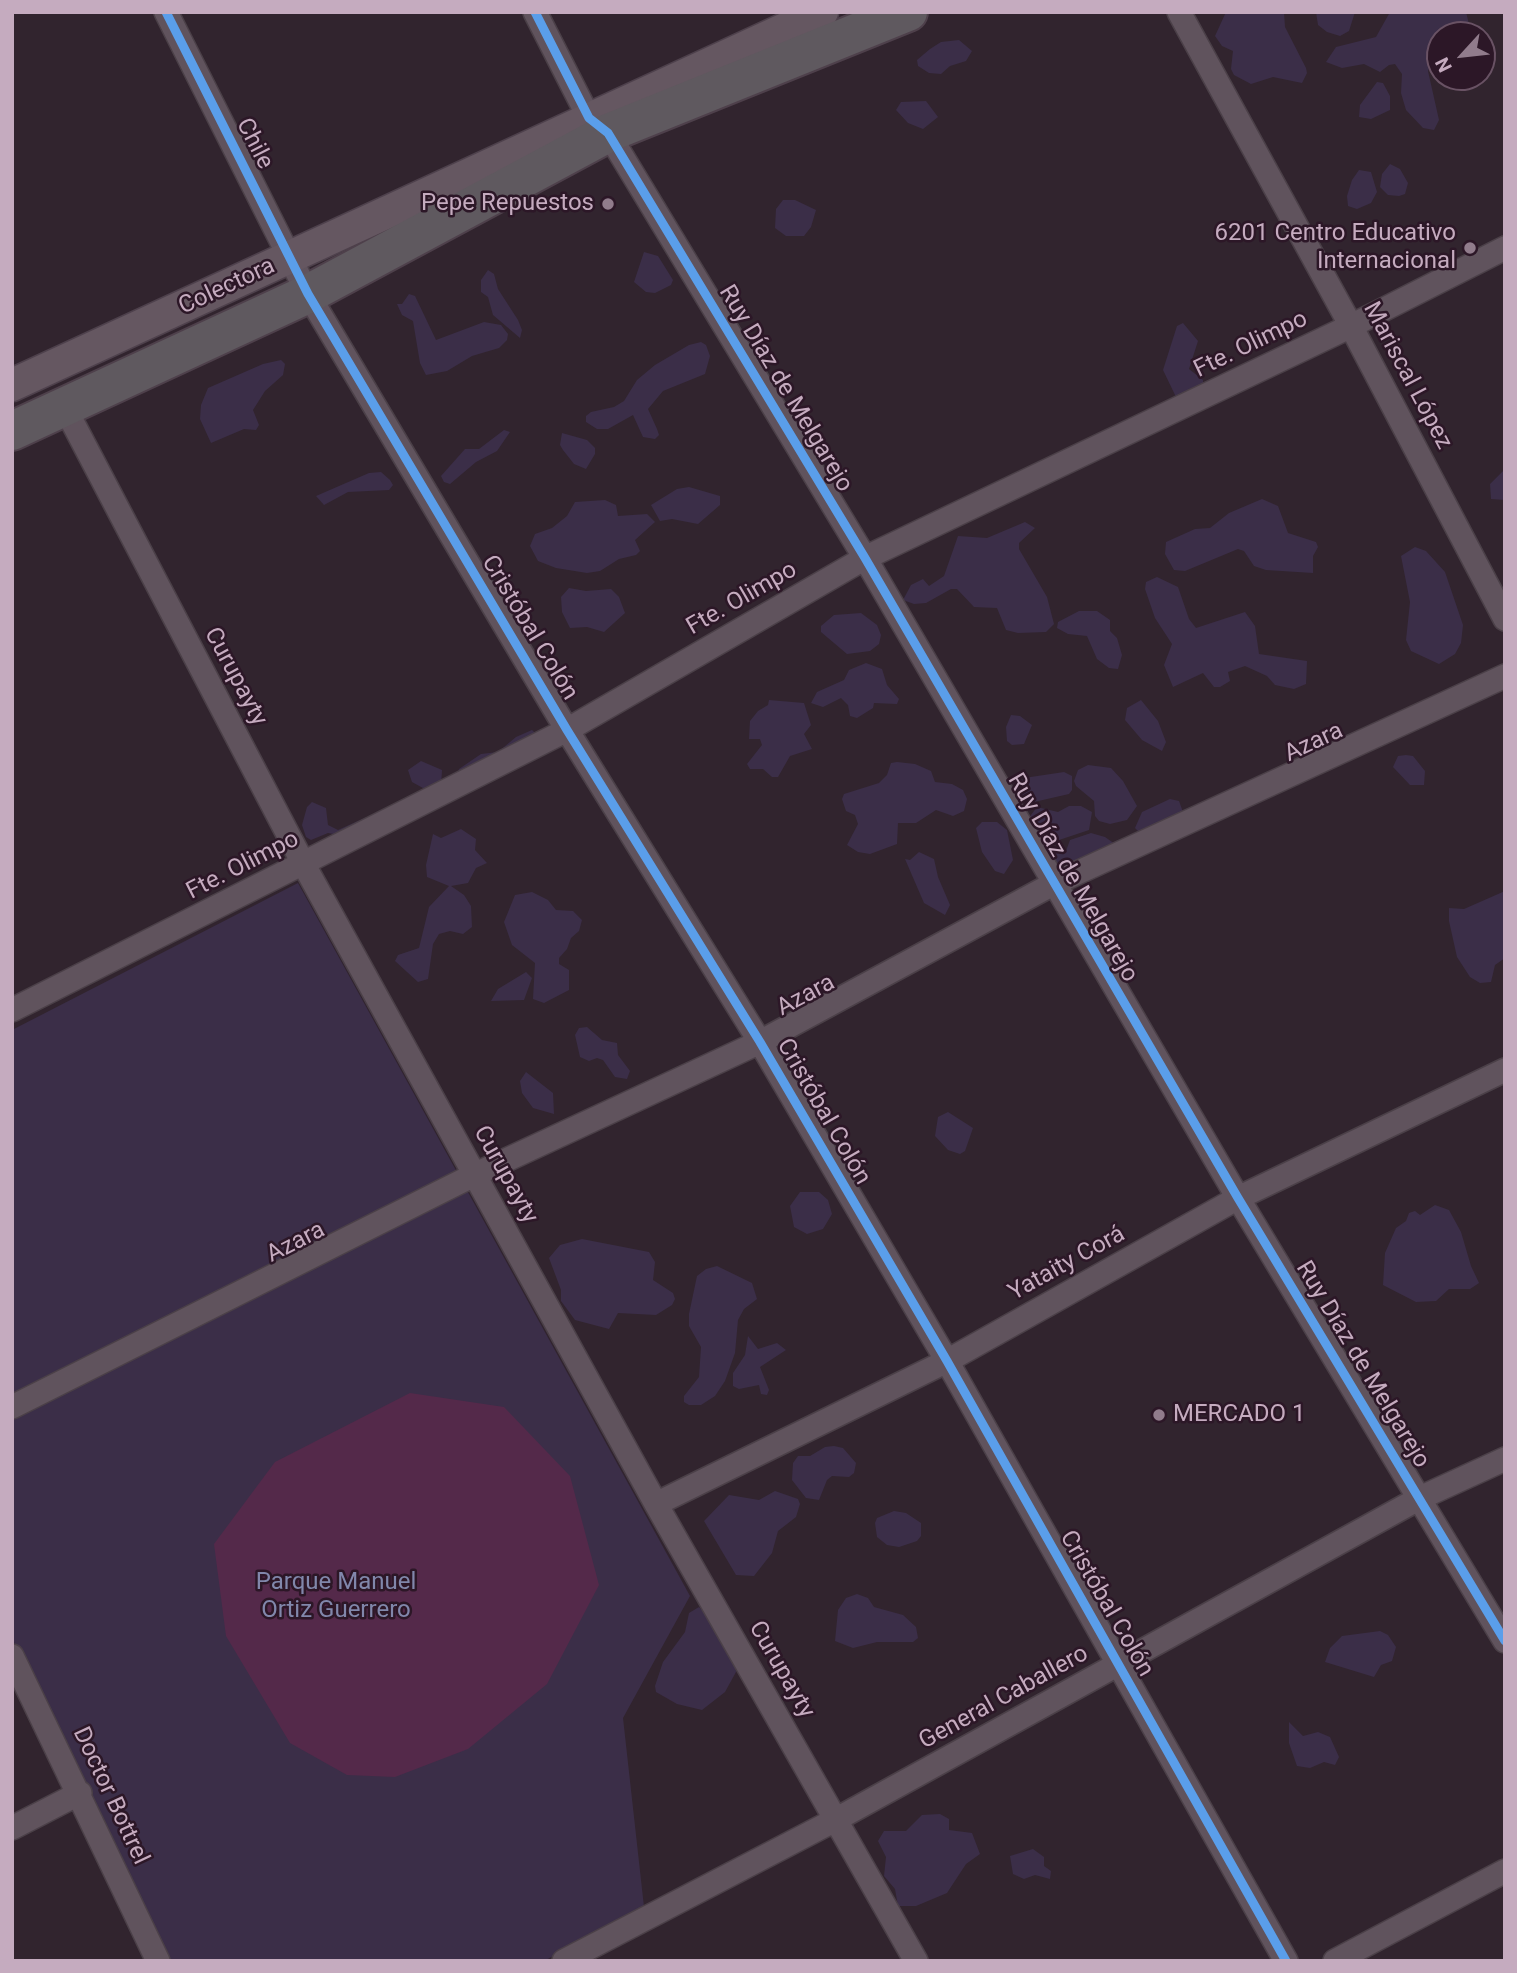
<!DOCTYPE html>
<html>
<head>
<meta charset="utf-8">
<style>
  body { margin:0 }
  #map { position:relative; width:1517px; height:1973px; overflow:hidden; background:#31242e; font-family:Roboto,sans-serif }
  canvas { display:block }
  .frame { position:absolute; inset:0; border:14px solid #c5abbf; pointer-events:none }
  .north { position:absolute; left:1426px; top:21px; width:70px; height:70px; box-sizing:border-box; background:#2c1727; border:2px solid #695264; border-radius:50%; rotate:243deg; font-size:19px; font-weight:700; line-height:28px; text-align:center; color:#c5abbf }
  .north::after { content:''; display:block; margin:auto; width:24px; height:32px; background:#917c8c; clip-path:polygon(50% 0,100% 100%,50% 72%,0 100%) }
</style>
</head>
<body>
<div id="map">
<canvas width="1517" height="1973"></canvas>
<div class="frame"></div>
<div class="north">N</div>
</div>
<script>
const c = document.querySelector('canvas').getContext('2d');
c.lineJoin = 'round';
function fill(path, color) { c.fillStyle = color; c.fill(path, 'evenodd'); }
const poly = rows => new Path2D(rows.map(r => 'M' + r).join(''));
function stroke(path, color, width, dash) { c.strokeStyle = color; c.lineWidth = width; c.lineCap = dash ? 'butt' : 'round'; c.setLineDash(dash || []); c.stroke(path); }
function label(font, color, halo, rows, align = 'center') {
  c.font = font + ' Roboto,sans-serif'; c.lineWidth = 5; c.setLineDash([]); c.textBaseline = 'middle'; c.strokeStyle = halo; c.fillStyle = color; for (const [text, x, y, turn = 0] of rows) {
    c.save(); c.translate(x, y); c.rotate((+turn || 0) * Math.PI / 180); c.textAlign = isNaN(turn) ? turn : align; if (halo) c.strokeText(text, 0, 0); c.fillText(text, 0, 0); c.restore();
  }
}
const green = poly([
  [1226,12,1284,12,1285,27,1306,68,1307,73,1302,83,1273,77,1251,84,1234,75,1231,69,1233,51,1222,46,1215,36],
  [1316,12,1355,12,1349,31,1340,36,1327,32,1318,25],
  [1390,12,1466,12,1469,24,1478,31,1478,35,1440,35,1440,64,1430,65,1428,71,1439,120,1434,130,1423,128,1406,110,1401,93,1402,74,1395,64,1389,65,1380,72,1364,64,1342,68,1326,62,1336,47,1376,37],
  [959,40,972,51,966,61,950,66,941,74,929,73,918,66,917,60,930,49,941,42],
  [1377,82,1383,83,1390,96,1390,110,1371,119,1359,117,1360,105],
  [926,101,938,117,923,129,908,123,896,110,901,102],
  [1390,164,1400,169,1408,183,1405,194,1399,196,1388,195,1380,187,1382,174],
  [1359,170,1371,172,1377,192,1371,203,1357,209,1348,206,1347,196,1352,180],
  [783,200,795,200,816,210,811,227,804,236,786,236,775,228,776,209],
  [644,252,658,256,673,280,671,285,655,293,646,292,634,282],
  [488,270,494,274,498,289,518,320,522,330,520,338,493,315,488,297,481,292,481,280],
  [409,294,415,296,436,340,484,322,501,325,508,334,507,340,499,348,472,356,447,371,426,375,420,363,413,321,402,315,397,304,402,304],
  [1183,323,1198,341,1189,369,1203,380,1203,385,1187,400,1176,397,1163,370,1177,326],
  [701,342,706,345,710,356,705,374,663,391,648,409,657,429,659,435,655,439,643,437,633,415,608,429,597,429,586,422,586,416,591,412,614,407,624,401,637,380,655,365,689,345],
  [281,360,285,364,283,375,265,391,253,410,259,425,256,430,244,429,211,443,200,419,201,405,208,388,263,364],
  [504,430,510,432,497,451,476,462,450,484,444,482,441,476,465,449,479,449],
  [562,433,587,440,595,448,595,454,586,469,574,464,563,450,560,445],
  [1505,469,1505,500,1491,499,1490,484],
  [381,472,390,480,393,485,389,490,348,492,324,505,316,496,369,473],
  [689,487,720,496,720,505,698,524,672,519,660,521,651,505,677,489],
  [1262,499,1278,506,1288,533,1316,542,1318,547,1313,556,1313,573,1266,570,1254,566,1244,551,1238,549,1185,571,1174,570,1165,554,1166,542,1195,529,1210,528,1229,513],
  [605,500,616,505,618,516,647,514,655,522,635,540,640,551,636,555,619,559,600,571,587,573,556,568,538,561,530,546,535,534,552,528,567,516,575,502],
  [1025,522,1035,528,1019,543,1019,549,1047,597,1054,624,1046,632,1018,633,1006,630,997,608,974,607,957,589,951,589,926,603,914,604,903,600,911,585,923,579,929,586,944,576,958,536,987,538],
  [1415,547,1426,551,1445,572,1463,625,1461,643,1455,654,1439,664,1411,651,1406,640,1410,602,1401,556],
  [1157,577,1178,587,1189,619,1196,628,1245,612,1255,626,1259,654,1307,661,1306,684,1294,689,1275,685,1267,676,1245,666,1228,672,1230,681,1220,687,1214,687,1203,673,1173,687,1164,665,1172,644,1155,618,1145,589,1146,582],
  [569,588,586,591,611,589,619,597,625,613,604,632,587,627,570,628,562,612,561,597],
  [1079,611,1097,611,1110,620,1110,631,1117,638,1122,655,1118,669,1109,668,1097,659,1087,636,1068,634,1057,628,1058,622],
  [861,613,877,625,881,635,879,644,870,651,847,654,821,632,821,626,834,615],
  [866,663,882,669,887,685,899,699,897,704,874,703,873,708,857,718,850,716,848,705,841,698,823,707,811,703,817,692,844,680,849,670],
  [769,700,804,703,811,725,804,734,812,749,790,756,778,777,772,777,763,769,750,769,747,764,762,745,760,739,749,739,750,721,758,711,768,705],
  [1141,700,1158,721,1166,742,1162,751,1142,740,1125,720,1127,708],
  [1011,715,1020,716,1032,725,1024,744,1012,745,1007,741,1006,727],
  [532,730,536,734,457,774,459,769,481,754,498,752,516,737],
  [1406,755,1413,756,1425,771,1424,785,1410,785,1393,767,1398,756],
  [421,761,442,770,441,787,432,793,412,782,408,770],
  [897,762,915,764,931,771,935,782,952,784,963,790,967,799,964,811,953,816,936,810,916,823,898,823,897,844,870,854,858,852,847,845,858,824,855,815,846,811,842,799,844,794,879,783,887,775,891,763],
  [1088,765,1111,768,1123,781,1137,806,1127,820,1110,824,1099,821,1095,816,1094,801,1076,786,1074,781,1078,770],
  [1064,772,1072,776,1072,790,1069,794,1034,802,1023,798,1020,782,1024,778],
  [1170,799,1179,801,1183,812,1139,832,1135,828,1142,812],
  [312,802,326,808,328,825,338,830,380,811,386,813,345,836,328,833,311,840,306,837,302,825,307,807],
  [1069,806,1081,806,1092,812,1089,830,1056,841,1035,837,1025,823,1037,807,1058,812],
  [982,822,997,822,1007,830,1013,860,1004,874,995,871,982,852,976,828],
  [461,829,476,839,475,850,487,863,476,868,468,883,451,886,464,895,471,906,472,927,463,934,450,931,439,934,433,944,428,979,418,982,395,961,398,955,419,948,429,907,449,886,427,877,426,865,433,834,441,838],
  [1091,833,1105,837,1115,844,1062,873,1051,857,1061,847,1063,852,1066,851,1070,840],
  [919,852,934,859,938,877,950,905,945,915,924,903,905,859,910,860],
  [298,883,690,1596,623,1718,644,1907,544,1961,166,1961,12,1638,12,1030],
  [1505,891,1505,958,1495,965,1491,982,1480,983,1470,977,1457,957,1449,921,1449,908,1464,909],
  [532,892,548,900,556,910,573,911,582,920,579,931,571,938,567,949,559,958,559,964,569,970,569,990,544,1003,533,999,535,963,512,945,504,922,515,895],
  [526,972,532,978,524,1000,491,1001,498,989],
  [587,1027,602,1040,617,1043,618,1055,630,1071,627,1079,615,1077,603,1060,597,1058,589,1061,580,1057,575,1035,579,1028],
  [526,1072,553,1093,554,1114,533,1108,522,1093,520,1081],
  [948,1112,973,1128,965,1151,960,1154,948,1150,935,1136,938,1117],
  [800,1192,819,1192,828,1200,832,1214,823,1229,807,1234,794,1227,790,1206],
  [1435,1205,1449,1210,1461,1232,1471,1266,1479,1283,1470,1289,1449,1289,1436,1301,1416,1302,1383,1285,1385,1253,1396,1228,1406,1221,1409,1213,1415,1211,1420,1215],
  [582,1239,649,1252,655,1262,653,1280,673,1293,675,1299,672,1305,656,1315,618,1313,609,1329,575,1320,561,1301,561,1290,549,1258,560,1245],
  [717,1266,752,1283,757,1299,744,1309,738,1320,735,1353,725,1381,715,1396,701,1405,689,1405,684,1402,684,1396,699,1377,701,1347,689,1326,689,1314,697,1276,706,1269],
  [748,1336,758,1349,777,1343,786,1350,760,1367,769,1390,767,1395,761,1394,759,1385,739,1389,733,1386,733,1373,745,1355],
  [834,1446,843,1448,856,1463,854,1473,849,1477,832,1476,827,1480,819,1500,806,1498,792,1480,793,1463,798,1456,810,1456,825,1447],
  [775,1491,798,1499,800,1504,796,1517,778,1531,772,1553,754,1576,736,1575,704,1521,729,1495,759,1500],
  [894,1511,906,1513,921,1523,921,1536,917,1541,899,1547,887,1545,877,1537,875,1523,877,1518],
  [857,1594,868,1598,874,1607,903,1615,916,1627,918,1638,913,1642,877,1642,853,1648,835,1641,838,1610,846,1598],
  [699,1607,715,1624,735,1660,736,1672,725,1692,702,1710,677,1704,656,1692,655,1686,663,1662,685,1632,689,1613],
  [1380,1631,1388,1635,1396,1647,1392,1661,1381,1665,1374,1677,1325,1662,1330,1648,1342,1636],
  [1289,1722,1303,1736,1318,1732,1330,1737,1339,1757,1335,1765,1324,1762,1310,1768,1297,1766,1289,1743],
  [940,1814,949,1819,949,1830,972,1833,980,1854,966,1864,947,1893,916,1906,898,1906,895,1889,884,1876,886,1857,878,1841,884,1831,906,1831,922,1815],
  [1033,1849,1044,1857,1044,1866,1051,1871,1050,1879,1035,1875,1024,1879,1013,1874,1010,1856]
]);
const water = poly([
  [410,1393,504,1407,570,1476,599,1585,547,1684,468,1749,395,1777,347,1775,290,1743,226,1636,214,1544,275,1462]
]);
const street = poly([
  [166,12,308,294,567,730,760,1042,947,1361,1286,1961],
  [535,12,589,118,608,133,865,558,1238,1198,1505,1641],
  [1179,12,1351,326,1505,619],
  [64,406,304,865,656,1504,916,1961],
  [12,1010,567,730,865,558,1351,326,1505,248],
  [12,1407,474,1175,760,1042,1053,884,1505,676],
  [656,1504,947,1361,1238,1198,1505,1070],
  [12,1656,158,1961],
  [12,1828,80,1793],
  [564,1961,837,1819,1420,1498,1505,1459],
  [1335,1961,1505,1871]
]);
const secondary = poly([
  [12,385,822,12]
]);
const highway = poly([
  [12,431,308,294,608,133,908,12]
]);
const cycleway = poly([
  [166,12,308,294,567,730,760,1042,947,1361,1286,1961],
  [535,12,589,118,608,133,865,558,1238,1198,1505,1641]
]);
const markers = [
  [608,204,7,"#917c8c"],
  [1470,248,7,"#917c8c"],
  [1159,1415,7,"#917c8c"]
];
const streetNames = [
  ["Chile",254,144,63],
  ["Colectora",227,287,-25],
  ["Fte. Olimpo",1251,345,-26],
  ["Mariscal López",1407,376,62],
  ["Ruy Díaz de Melgarejo",785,389,59],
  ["Fte. Olimpo",742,599,-30],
  ["Cristóbal Colón",529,628,59],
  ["Curupayty",235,677,62],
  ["Azara",1314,743,-25],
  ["Fte. Olimpo",243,866,-27],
  ["Ruy Díaz de Melgarejo",1072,878,60],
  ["Azara",806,996,-28],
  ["Cristóbal Colón",823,1112,60],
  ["Curupayty",505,1175,61],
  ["Azara",296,1243,-27],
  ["Yataity Corá",1067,1264,-29],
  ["Ruy Díaz de Melgarejo",1362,1365,59],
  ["Cristóbal Colón",1106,1604,60],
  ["Curupayty",781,1670,60],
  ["General Caballero",1004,1698,-29],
  ["Doctor Bottrel",110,1796,65]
];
const poiNames = [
  ["Pepe Repuestos",594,204],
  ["6201 Centro Educativo",1456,234],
  ["Internacional",1456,262],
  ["MERCADO 1",1173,1415,"left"]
];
const parkNames = [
  ["Parque Manuel",336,1583],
  ["Ortiz Guerrero",336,1611]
];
fill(green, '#3b2e48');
fill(water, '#54294a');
stroke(street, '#4b4048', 26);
stroke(secondary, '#4e414c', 35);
stroke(highway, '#4e404b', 42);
stroke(street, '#60535d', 23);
stroke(secondary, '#655761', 32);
stroke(highway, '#5f595f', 38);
stroke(cycleway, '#5a9eea', 9);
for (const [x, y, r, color] of markers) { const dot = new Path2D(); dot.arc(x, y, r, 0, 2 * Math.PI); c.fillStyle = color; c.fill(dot); stroke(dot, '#2c1727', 2.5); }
label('24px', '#c5abbf', '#2c1727', streetNames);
label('24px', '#c5abbf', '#2c1727', poiNames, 'right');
label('24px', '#8187ab', '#2c1727', parkNames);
</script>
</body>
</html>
